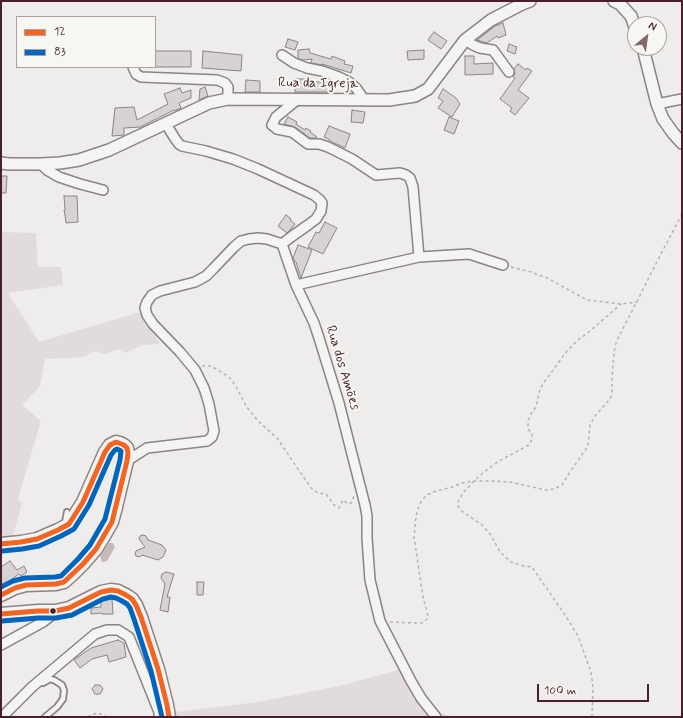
<!DOCTYPE html>
<html>
<head>
<meta charset="utf-8">
<style>
  body { margin:0 }
  #map { position:relative; width:683px; height:718px; overflow:hidden; background:#eeedeb; font-family:Mynerve,sans-serif }
  canvas { display:block }
  .frame { position:absolute; inset:0; border:2px solid #4a1f2b; pointer-events:none }
  .legend { position:absolute; left:16px; top:16px; width:140px; height:52px; box-sizing:border-box; background:#f6f6f2; border:1px solid #b1a0a2; margin:0; padding:5px 7px; list-style:none; font-size:12px; color:#4a1f2b }
  .legend li { display:flex; align-items:center; gap:8px; height:20px }
  .legend b { width:20px; border:1px solid #b1a0a2 }
  .north { position:absolute; left:627px; top:16px; width:40px; height:40px; box-sizing:border-box; background:#f6f6f2; border:1px solid #b1a0a2; border-radius:50%; rotate:29deg; font-size:11px; font-weight:700; line-height:16px; text-align:center; color:#4a1f2b }
  .north::after { content:''; display:block; margin:auto; width:14px; height:18px; background:#83676e; clip-path:polygon(50% 0,100% 100%,50% 72%,0 100%) }
  .scale { position:absolute; left:537px; top:684px; width:112px; height:18px; box-sizing:border-box; border:2px solid #4a1f2b; border-top:0; padding-left:5px; font-size:12px; line-height:14px; white-space:nowrap; color:#4a1f2b; -webkit-text-stroke:3px #f6f6f2; paint-order:stroke }
</style>
</head>
<body>
<div id="map">
<canvas width="683" height="718"></canvas>
<div class="frame"></div>
<ul class="legend">
<li><b style="height:5px;background:#f26522"></b>12</li>
<li><b style="height:5px;background:#0065bd"></b>83</li>
</ul>
<div class="north">N</div>
<div class="scale">100 m</div>
</div>
<script>
const c = document.querySelector('canvas').getContext('2d');
c.lineJoin = 'round';
function fill(path, color) { c.fillStyle = color; c.fill(path, 'evenodd'); }
const poly = rows => new Path2D(rows.map(r => 'M' + r).join(''));
function stroke(path, color, width, dash) { c.strokeStyle = color; c.lineWidth = width; c.lineCap = dash ? 'butt' : 'round'; c.setLineDash(dash || []); c.stroke(path); }
function label(font, color, halo, rows, align = 'center') {
  c.font = font + ' Mynerve,sans-serif'; c.lineWidth = 4; c.setLineDash([]); c.textBaseline = 'middle'; c.strokeStyle = halo; c.fillStyle = color; for (const [text, x, y, turn = 0] of rows) {
    c.save(); c.translate(x, y); c.rotate((+turn || 0) * Math.PI / 180); c.textAlign = isNaN(turn) ? turn : align; if (halo) c.strokeText(text, 0, 0); c.fillText(text, 0, 0); c.restore();
  }
}
const green = poly([
  [1,232,36,233,38,267,61,267,63,285,8,293,39,342,140,312,160,344,142,345,125,353,118,349,106,354,95,351,84,357,45,359,40,386,22,405,41,421,18,499,22,503,13,536,1,537],
  [399,670,420,707,454,717,176,717,176,712,258,702,339,686]
]);
const water = poly([
  [109,543,113,543,115,547,107,561,103,562,101,561,101,558,100,557]
]);
const building = poly([
  [503,23,506,35,498,38,497,36,487,43,477,40,495,26,503,23],
  [434,32,447,41,441,49,428,40,434,32],
  [288,39,298,42,295,50,285,47,288,39],
  [509,44,517,47,515,54,507,51,509,44],
  [309,49,310,53,331,59,332,56,345,61,344,64,353,66,351,73,322,64,322,65,311,63,312,59,302,60,298,58,298,50,309,49],
  [424,50,424,59,408,60,407,51,424,50],
  [155,51,191,51,191,67,155,67,155,51],
  [203,51,242,55,241,71,202,68,203,51],
  [465,56,474,56,474,64,493,63,493,74,465,75,465,56],
  [518,64,526,70,527,68,532,71,518,90,529,98,515,115,510,111,512,108,500,99,515,78,513,76,515,74,514,69,518,64],
  [295,79,305,79,305,80,309,80,309,82,327,82,327,86,333,86,333,92,295,92,295,79],
  [246,80,260,81,260,92,245,92,246,80],
  [205,87,208,96,199,100,200,89,205,87],
  [180,88,182,93,191,90,191,98,179,103,181,108,174,111,174,110,140,127,124,128,124,135,112,136,115,108,134,107,137,120,168,104,164,94,180,88],
  [443,89,456,98,460,104,452,117,438,108,443,101,438,98,443,89],
  [352,110,365,112,363,123,351,122,352,110],
  [288,117,297,122,296,124,305,130,306,128,311,131,310,132,317,137,316,138,310,138,295,127,284,124,288,117],
  [449,117,459,121,454,134,444,130,449,117],
  [329,126,350,134,345,148,330,141,330,140,324,137,329,126],
  [1,176,7,176,6,193,1,193,1,176],
  [64,196,77,196,78,222,66,223,65,215,64,210,65,210,64,196],
  [286,215,291,219,290,220,295,224,290,230,287,233,278,226,286,215],
  [325,222,337,228,323,254,308,247,316,232,319,233,325,222],
  [298,245,312,250,301,278,296,262,295,262,293,258,298,245],
  [143,535,146,536,148,540,162,545,166,550,163,557,158,560,142,555,140,557,136,556,135,554,136,551,145,547,139,539,140,536,143,535],
  [10,561,17,570,24,566,27,572,21,576,19,574,1,587,1,567,10,561],
  [166,572,174,574,167,597,170,597,168,612,160,610,165,584,161,578,162,574,166,572],
  [197,582,204,582,203,595,197,595,197,582],
  [112,598,113,614,102,614,102,613,91,614,91,608,101,607,101,601,104,599,112,598],
  [118,640,124,643,126,657,109,662,107,655,92,659,80,668,74,660,91,648,118,640],
  [95,685,100,685,103,689,100,694,95,694,92,689,95,685]
]);
const path = poly([
  [511,267,531,272,547,278,587,300,621,304,637,302],
  [202,366,211,366,223,373,231,379,238,390,246,406,258,421,277,438,311,488,318,493,326,494,334,505,339,508,343,500,348,504,351,503,354,496],
  [390,622,414,623,422,623,427,619,428,616,423,597,414,537,416,516,419,506,422,500,427,495,436,491,449,488,462,483,474,481,492,481,510,482,546,490,554,489,562,485,568,475,588,446,590,425,595,416,610,399,612,394,612,377,614,354,615,346,619,336,627,321,662,252,682,214],
  [88,717,91,715,98,713,101,714,107,717],
  [592,717,593,687,591,672,578,636,567,618,532,567,524,566,511,562,500,552,491,535,482,525,463,512,458,506,458,502,463,493,474,481,484,472,499,461,529,445,532,439,532,434,528,429,528,421,531,414,536,407,540,389,545,381,567,351,578,340,590,331,621,304]
]);
const service = poly([
  [65,523,67,512],
  [43,683,50,679,54,680,62,685,64,690,63,699,57,707,45,717]
]);
const minor = poly([
  [465,40,473,45,480,48,493,50,509,72],
  [282,55,294,63,307,68,322,71,339,77,349,82,356,88,361,95,363,100],
  [133,67,136,74,141,77,217,80,225,83,228,87,228,99],
  [298,99,276,117,272,125,277,129,292,132,308,144,319,144,328,147,352,159,376,175,400,173,406,175,410,178,413,187,419,257],
  [657,104,682,99],
  [166,124,174,137,179,144,182,146,206,151,233,159,258,169,314,195,320,200,322,203,321,211,316,219,308,225,291,237,282,244],
  [41,164,47,170,59,177,80,184,103,190],
  [282,244,296,285,314,323,319,338,339,403,365,505,367,516,367,538,370,580,380,621,411,681,421,698,436,717],
  [296,285,419,257,469,254,503,265],
  [127,461,147,448,207,441,212,437,214,431,209,404,204,388,195,370,180,352,153,324,147,315,145,308,147,302,152,295,160,291,195,282,206,276,214,268,234,247,241,241,249,239,258,238,267,239,282,244],
  [1,645,43,622,52,615,55,611],
  [2,717,32,687,95,634,107,630,118,630,129,637,159,712,159,717]
]);
const tertiary = poly([
  [614,1,620,4,631,16,635,27],
  [643,48,657,104,663,119,673,133,682,143],
  [1,163,9,164,41,164,60,163,79,160,109,150,209,103,228,99,389,100,415,96,428,89,465,40,491,20,522,4,530,1]
]);
const secondary = poly([
  [1,544,21,542,37,539,58,530,69,524,83,502,105,452,110,445,116,442,120,443,124,445,127,448,128,453,127,461,115,511,112,522,104,536,96,549,83,564,73,574,64,582,56,584,26,585,15,588,1,595],
  [1,614,38,611,55,611,69,608,101,592,111,590,118,591,126,595,132,599,136,605,141,617,158,669,167,705,169,717]
]);
const bus1 = poly([
  [1,544,21,542,37,539,58,530,69,524,83,502,105,452,110,445,116,442,124,445,127,448,128,453,127,461,112,522,96,549,83,564,64,582,56,584,26,585,15,588,1,595],
  [1,614,38,611,55,611,69,608,101,592,111,590,118,591,126,595,132,599,136,605,141,617,158,669,167,705,169,717]
]);
const bus2 = poly([
  [1,587,13,581,25,578,55,577,61,576,78,559,90,545,105,519,120,460,121,451,117,449,115,450,111,455,89,505,74,529,61,536,39,546,22,549,2,551],
  [2,621,38,618,56,618,72,615,103,599,111,597,116,598,122,601,127,604,130,608,134,619,151,671,162,717]
]);
const markers = [
  [53,611,3.5,"#4a1f2b"]
];
const streetNames = [
  ["Rua da Igreja",318,84,1],
  ["Rua dos Amões",342,368,73]
];
fill(green, '#e1dcdb');
fill(water, '#c5baba');
fill(building, '#d6d3d2');
stroke(building, '#8c8385', 1);
stroke(service, '#8c8385', 8);
stroke(minor, '#8c8385', 12);
stroke(tertiary, '#8c8385', 14);
stroke(secondary, '#8c8385', 15);
stroke(path, '#b5b1b0', 1.5, [3, 3]);
stroke(service, '#f4f4f2', 4.5);
stroke(minor, '#f4f4f2', 9);
stroke(tertiary, '#f4f4f2', 11);
stroke(secondary, '#f4f4f2', 12);
stroke(bus1, '#f26522', 5);
stroke(bus2, '#0065bd', 5);
for (const [x, y, r, color] of markers) { const dot = new Path2D(); dot.arc(x, y, r, 0, 2 * Math.PI); c.fillStyle = color; c.fill(dot); stroke(dot, '#f6f6f2', 1.5); }
label('14px', '#4a1f2b', '#f6f6f2', streetNames);
</script>
</body>
</html>
